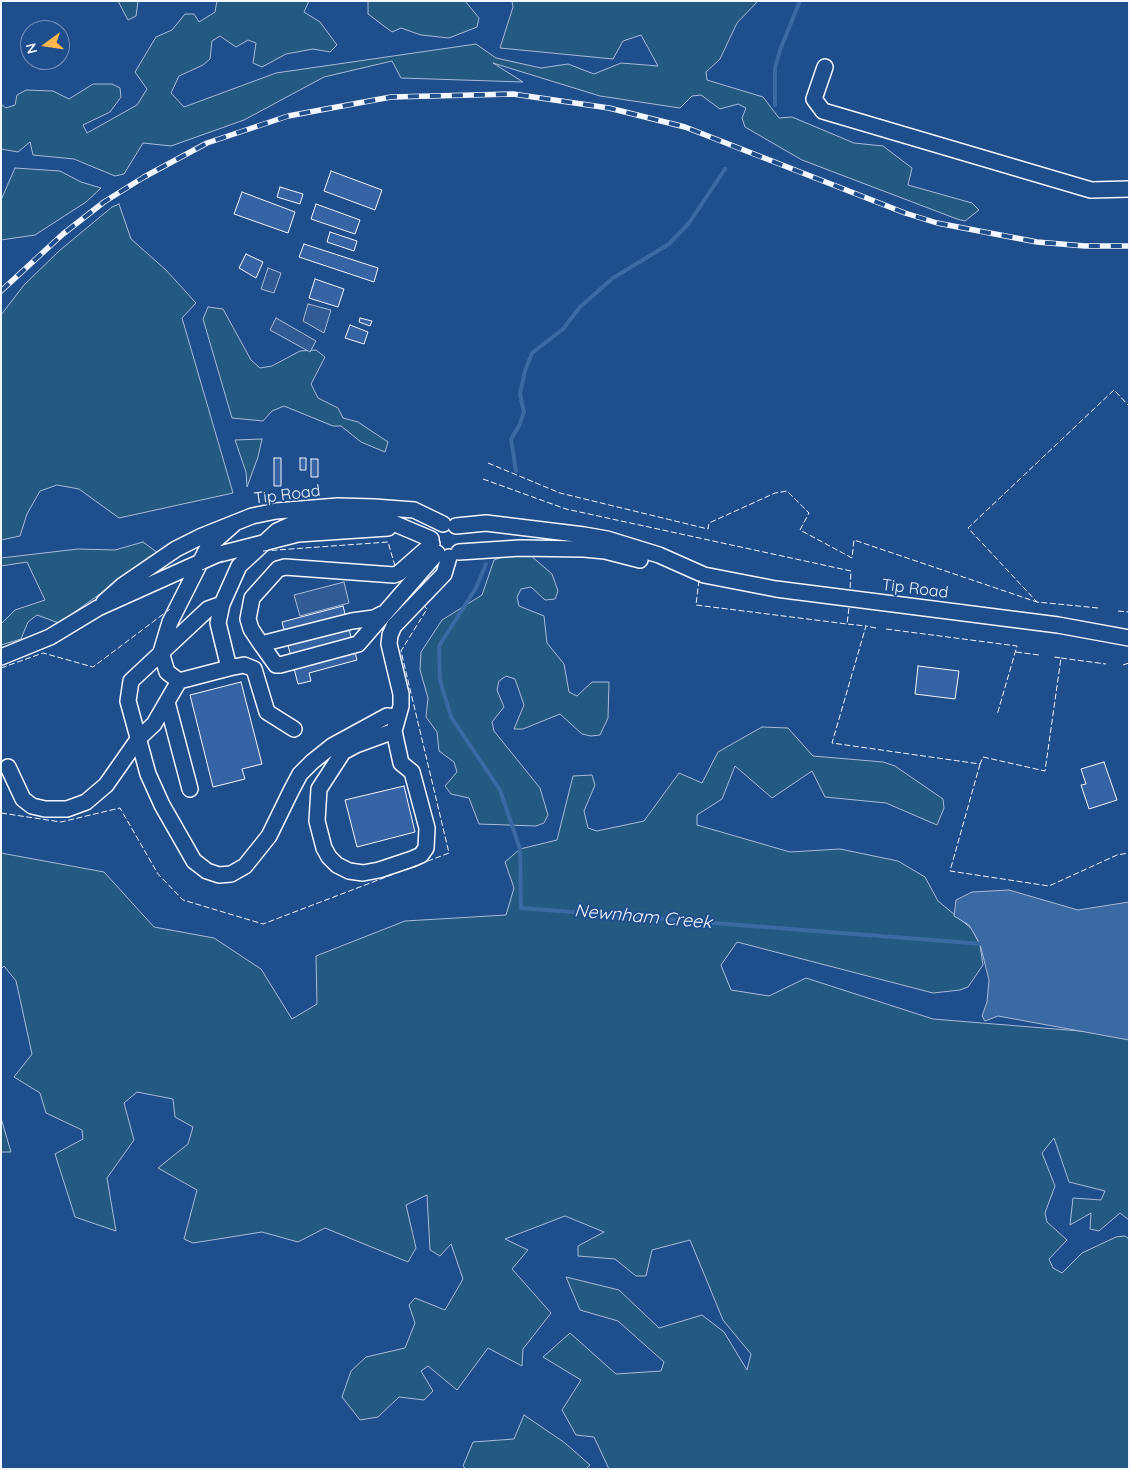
<!DOCTYPE html>
<html>
<head>
<meta charset="utf-8">
<style>
  body { margin:0 }
  #map { position:relative; width:1130px; height:1470px; overflow:hidden; background:#1f4e8c; font-family:Quicksand,sans-serif }
  canvas { display:block }
  .frame { position:absolute; inset:0; border:2px solid #f2f6ff; pointer-events:none }
  .north { position:absolute; left:20px; top:20px; width:50px; height:50px; box-sizing:border-box; background:#1f4e8c; border:1px solid #7391ba; border-radius:50%; rotate:256deg; font-size:14px; font-weight:700; line-height:20px; text-align:center; color:#f2f6ff }
  .north::after { content:''; display:block; margin:auto; width:18px; height:22px; background:#ffb74d; clip-path:polygon(50% 0,100% 100%,50% 72%,0 100%) }
</style>
</head>
<body>
<div id="map">
<canvas width="1130" height="1470"></canvas>
<div class="frame"></div>
<div class="north">N</div>
</div>
<script>
const c = document.querySelector('canvas').getContext('2d');
c.lineJoin = 'round';
function fill(path, color) { c.fillStyle = color; c.fill(path, 'evenodd'); }
const poly = rows => new Path2D(rows.map(r => 'M' + r).join(''));
function stroke(path, color, width, dash) { c.strokeStyle = color; c.lineWidth = width; c.lineCap = dash ? 'butt' : 'round'; c.setLineDash(dash || []); c.stroke(path); }
function label(font, color, halo, rows, align = 'center') {
  c.font = font + ' Quicksand,sans-serif'; c.lineWidth = 4; c.setLineDash([]); c.textBaseline = 'middle'; c.strokeStyle = halo; c.fillStyle = color; for (const [text, x, y, turn = 0] of rows) {
    c.save(); c.translate(x, y); c.rotate((+turn || 0) * Math.PI / 180); c.textAlign = isNaN(turn) ? turn : align; if (halo) c.strokeText(text, 0, 0); c.fillText(text, 0, 0); c.restore();
  }
}
const green = poly([
  [118,1,138,1,136,16,128,20,118,1],
  [217,1,309,1,304,12,320,22,337,45,330,52,313,49,286,54,262,67,253,63,256,43,248,40,236,47,220,36,212,41,210,59,203,65,179,76,171,93,184,107,276,73,476,44,496,58,541,68,568,64,594,74,621,63,658,66,641,35,623,41,613,59,500,48,513,7,512,1,758,1,737,23,720,59,706,72,707,80,763,97,779,118,792,117,854,143,883,146,912,168,908,185,972,203,979,210,965,221,957,219,802,160,745,127,742,118,746,108,738,104,720,109,701,95,692,96,680,108,600,96,493,63,523,82,401,78,392,61,324,77,244,120,171,146,143,143,124,174,115,176,74,159,33,155,30,142,18,152,1,149,1,104,6,108,15,105,17,95,26,90,53,91,69,99,93,84,112,84,120,88,121,97,110,112,83,125,87,133,137,105,147,89,135,72,156,37,172,30,185,14,194,14,199,22,215,12,217,1],
  [368,1,465,1,479,18,477,27,449,38,421,35,401,28,392,32,368,14,368,1],
  [15,168,60,171,81,182,101,188,86,202,35,235,1,240,1,200,15,168],
  [119,204,131,239,166,270,196,303,182,318,233,493,119,518,79,489,57,485,40,491,27,514,20,536,1,540,1,315,24,285,59,251,112,207,119,204],
  [208,307,223,309,251,360,260,368,272,366,300,351,316,350,325,357,311,384,318,398,338,408,343,418,358,422,388,442,385,452,361,442,341,426,333,426,284,406,272,411,263,421,232,418,203,319,208,307],
  [262,439,258,457,247,487,246,472,235,440,262,439],
  [143,542,158,553,59,623,37,615,28,622,21,639,1,645,1,624,15,610,45,600,27,562,1,566,1,558,78,549,115,550,143,542],
  [511,554,530,555,552,574,558,591,555,599,545,600,531,587,521,589,517,597,519,606,544,616,547,643,564,664,569,692,577,696,592,682,609,682,608,718,600,735,591,736,582,734,560,714,523,729,514,729,524,705,515,679,506,676,499,681,497,690,504,707,492,722,494,731,540,788,548,815,544,823,536,826,479,824,469,798,451,794,445,786,457,772,454,762,439,751,437,732,426,717,428,698,420,670,421,652,442,620,482,595,494,560,511,554],
  [762,727,788,728,813,756,883,762,895,766,943,799,944,808,937,825,886,803,825,797,812,771,772,798,735,766,722,799,697,815,697,825,790,852,840,849,898,861,925,877,938,901,972,929,980,945,983,965,968,987,960,990,933,993,737,942,721,965,731,990,769,996,806,978,933,1019,1129,1035,1129,1220,1120,1213,1099,1231,1090,1229,1091,1213,1070,1225,1073,1198,1101,1200,1105,1191,1069,1182,1054,1138,1042,1153,1055,1186,1045,1213,1047,1222,1067,1240,1049,1259,1053,1268,1062,1273,1082,1253,1116,1237,1125,1236,1129,1239,1129,1469,609,1469,594,1437,576,1435,562,1410,581,1380,543,1357,570,1333,616,1374,661,1371,664,1362,618,1321,580,1310,566,1277,619,1290,659,1328,702,1315,724,1332,747,1370,751,1354,723,1320,690,1240,652,1250,646,1276,636,1276,615,1259,578,1256,578,1246,604,1232,565,1216,505,1239,528,1250,512,1269,551,1313,523,1349,522,1366,488,1348,457,1390,428,1366,421,1371,433,1391,424,1400,399,1397,378,1417,360,1420,342,1397,351,1371,366,1357,405,1348,415,1323,409,1305,415,1298,445,1310,463,1279,451,1244,440,1256,430,1250,427,1195,406,1205,416,1248,408,1262,325,1228,298,1242,262,1232,193,1243,184,1239,197,1190,158,1168,188,1144,193,1127,175,1117,173,1099,137,1092,124,1103,134,1140,107,1178,116,1231,75,1217,55,1154,83,1139,82,1130,46,1113,40,1093,14,1077,32,1054,16,981,4,966,1,969,1,853,104,872,154,927,214,938,261,969,292,1019,317,1004,316,956,405,921,506,915,514,888,505,862,520,849,557,840,573,776,592,775,595,785,584,811,588,828,597,831,644,821,679,773,702,783,718,752,762,727],
  [1,1118,11,1152,1,1152,1,1118],
  [524,1415,565,1443,590,1465,586,1469,466,1469,463,1466,473,1442,514,1439,524,1415]
]);
const parking = poly([
  [268,268,281,273,274,293,261,289,268,268],
  [308,304,331,310,324,333,303,321,308,304],
  [276,318,316,341,310,352,270,330,276,318],
  [344,582,349,603,300,616,294,595,344,582]
]);
const water = poly([
  [1009,890,1078,910,1129,902,1129,1040,998,1016,985,1021,982,1016,987,1002,989,980,980,944,969,925,954,916,956,900,972,892,1009,890]
]);
const stream = poly([
  [775,105,775,68,780,50,800,1],
  [516,471,511,439,519,426,524,412,520,394,525,371,532,353,563,329,580,307,613,278,669,244,689,223,725,169],
  [486,564,476,588,439,646,440,680,451,717,500,790,520,849,521,908,983,944]
]);
const building = poly([
  [331,171,382,190,375,210,324,191,331,171],
  [280,187,303,194,300,204,277,197,280,187],
  [242,192,295,212,288,233,234,214,242,192],
  [316,204,360,220,355,234,311,219,316,204],
  [330,232,357,241,354,251,327,242,330,232],
  [304,244,378,268,374,282,299,257,304,244],
  [246,254,263,262,256,278,239,268,246,254],
  [315,279,344,289,338,307,309,298,315,279],
  [360,318,372,321,370,326,359,322,360,318],
  [350,325,368,332,364,344,345,338,350,325],
  [274,458,281,458,281,486,274,486,274,458],
  [300,458,306,458,306,470,300,470,300,458],
  [311,459,318,459,318,477,311,477,311,459],
  [343,606,357,660,309,673,311,681,298,684,282,622,343,606],
  [918,666,959,671,955,699,915,694,918,666],
  [241,682,262,764,242,769,245,779,213,787,190,695,241,682],
  [1104,762,1117,800,1089,809,1081,785,1086,784,1081,769,1104,762],
  [404,786,415,832,357,847,345,800,404,786]
]);
const minor = poly([
  [825,67,814,99,823,111,1091,190,1129,189],
  [234,524,208,547,170,622,161,652,167,672,179,681,229,668,218,623,222,604,239,566,277,531,299,521,365,517,386,520,431,539],
  [456,526,486,523,584,535,607,539,659,555,704,575,776,589,1058,625,1129,638],
  [459,552,520,548,584,549,605,551,640,560],
  [104,602,122,586,176,549,202,536,252,516,276,511,338,506,374,507,414,510,443,524],
  [222,604,208,609,131,681,128,701,148,774,162,805,194,861,207,871,219,875,231,874,245,866,269,836,291,791,300,774,312,762,332,746,387,716,398,717],
  [382,614,374,618,352,621,261,644,251,629,248,619,252,598,278,569,285,567,394,575,399,573,432,544],
  [261,644,276,665,280,665,358,644,437,553],
  [1,657,50,637,98,608,216,555,298,534,388,528],
  [229,668,244,665,254,669,267,712,294,729],
  [167,702,190,789],
  [394,731,356,745,343,752,319,789,317,821,324,848,329,857,337,865,349,871,363,873,379,870,412,859,421,855,426,848,427,828,412,772,401,763,394,731,401,706,401,694,389,644,390,635,394,626,444,574,449,557],
  [8,767,23,799,32,806,45,809,67,809,86,802,106,785,139,738,154,724,179,681]
]);
const rail = poly([
  [1,291,63,234,104,202,144,177,207,143,288,116,391,97,513,94,609,108,685,127,905,213,937,223,1037,242,1085,246,1129,246]
]);
const fence = poly([
  [488,463,560,493,708,529,709,523,775,493,787,491,809,513,800,530,852,558,854,540,1037,602],
  [483,479,566,509,851,571,850,591],
  [263,551,388,542,395,566],
  [202,570,225,560],
  [699,580,696,605,847,624],
  [849,608,847,624,866,626],
  [1098,608,1037,602,968,528,1114,390,1129,406],
  [1118,611,1129,612],
  [876,628,866,626,832,743,980,764,983,757,1045,771,1061,658,1054,657],
  [886,629,1017,646,997,715],
  [1016,652,1039,655],
  [1061,658,1106,664],
  [1123,665,1129,663],
  [1,668,43,653,93,667,170,609],
  [980,764,950,871,1049,886,1117,855,1129,853],
  [1,813,61,822,120,808,158,874,183,900,263,924,449,853,401,651,427,609,424,606]
]);
const streetNames = [
  ["Tip Road",287,495,-7],
  ["Tip Road",915,589,7]
];
const waterNames = [
  ["Newnham Creek",643,917,5]
];
fill(green, '#245a82');
stroke(green, '#a8bbd7', 1);
fill(parking, '#305b95');
stroke(parking, '#a8bbd7', 1);
fill(water, '#3b69a3');
stroke(water, '#a8bbd7', 1);
stroke(stream, '#3b69a3', 4);
fill(building, '#3563a3');
stroke(building, '#f2f6ff', 1);
stroke(minor, '#f2f6ff', 18);
stroke(minor, '#1f4e8c', 15);
stroke(rail, '#f2f6ff', 5.5);
stroke(rail, '#1f4e8c', 4, [11]);
stroke(fence, '#f2f6ff', 1, [6, 2.5]);
label('16px', '#f2f6ff', '#1f4e8c', streetNames);
label('italic 18px', '#f2f6ff', '#1f4e8c', waterNames);
</script>
</body>
</html>
